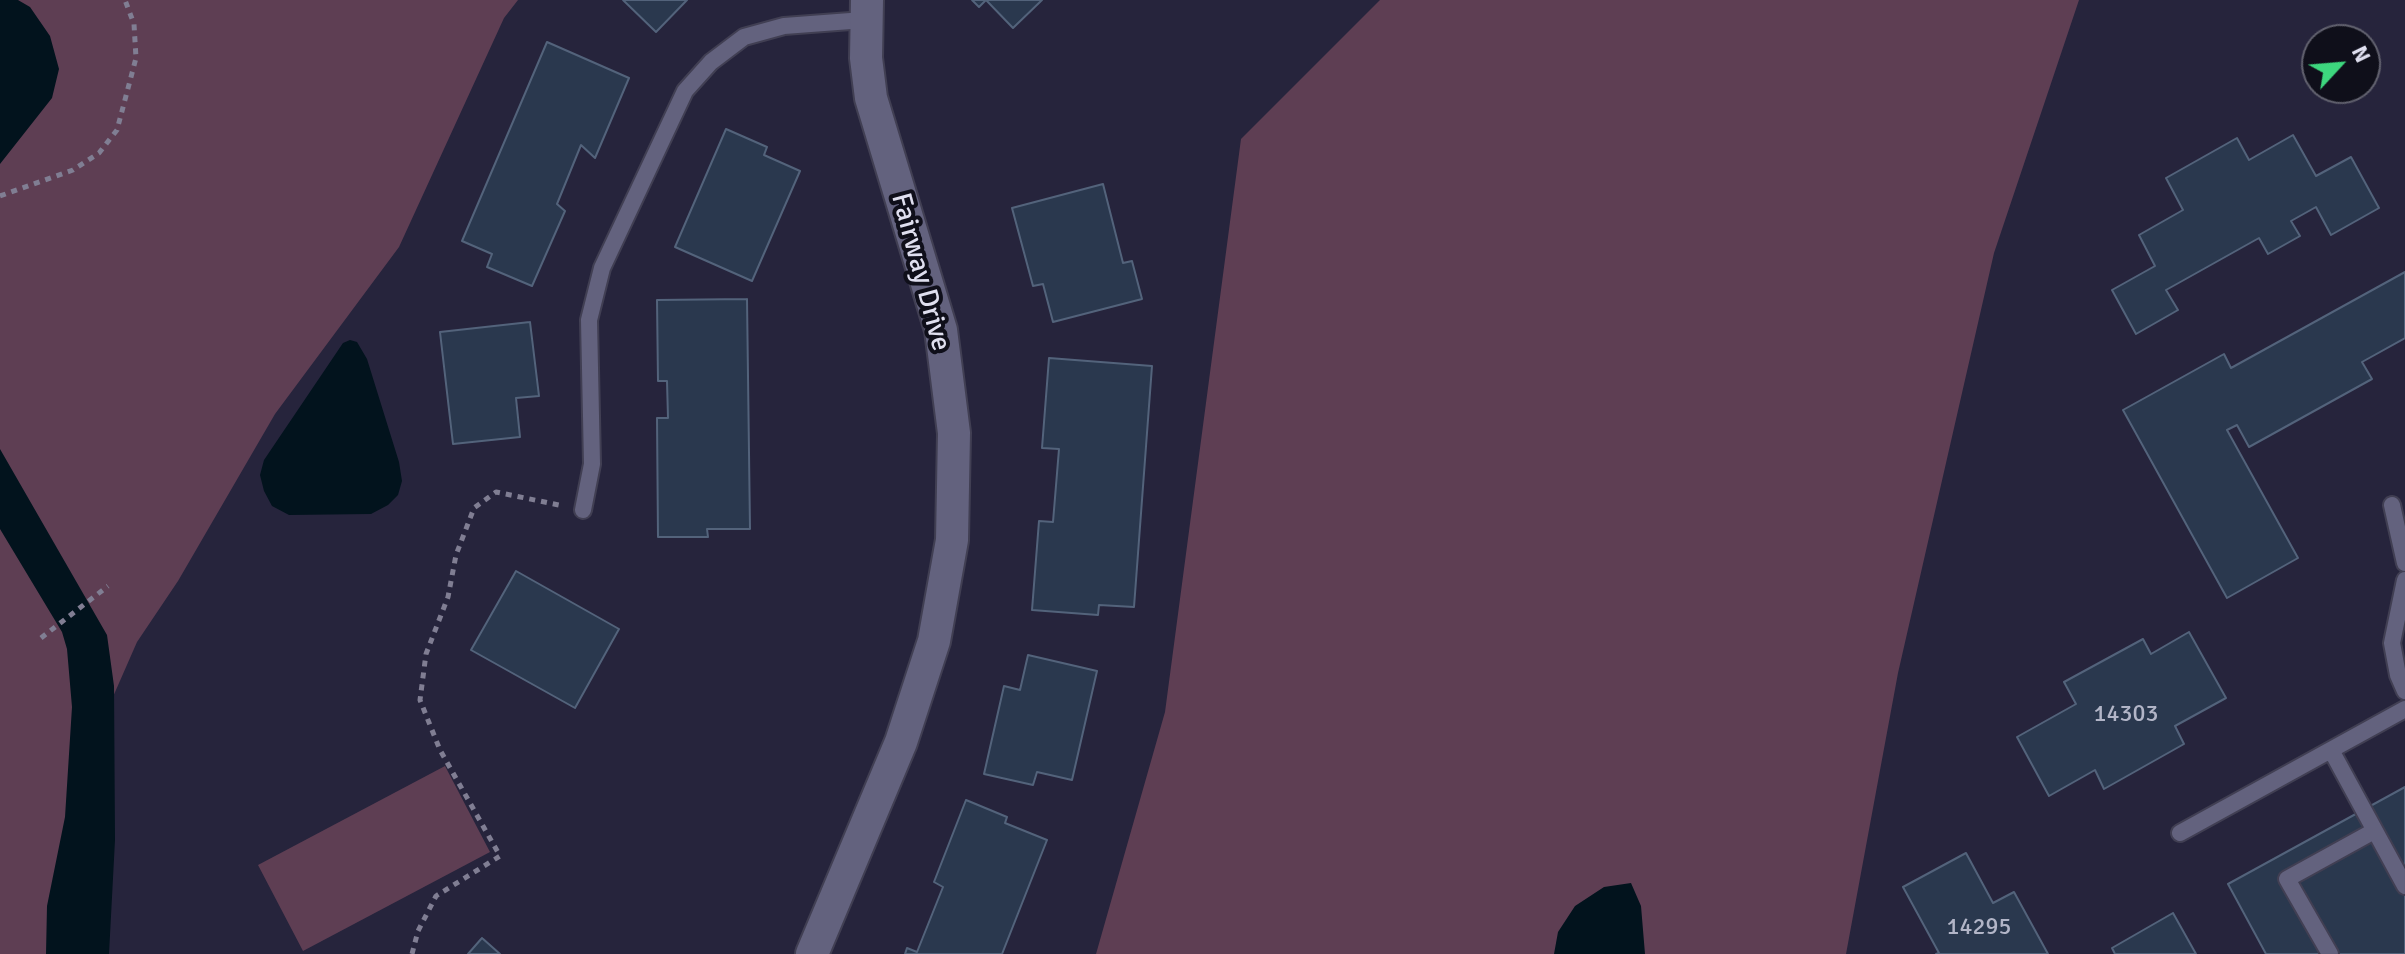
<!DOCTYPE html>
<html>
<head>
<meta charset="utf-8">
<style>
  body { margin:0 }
  #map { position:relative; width:2405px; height:954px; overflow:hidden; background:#26243c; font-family:Signika,sans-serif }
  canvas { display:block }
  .north { position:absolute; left:2301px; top:24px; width:80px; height:80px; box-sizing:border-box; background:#0f0f1a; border:2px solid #62626f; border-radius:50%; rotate:64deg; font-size:22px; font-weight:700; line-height:32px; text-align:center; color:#dfdfef }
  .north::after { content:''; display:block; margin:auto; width:28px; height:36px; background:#3dd77e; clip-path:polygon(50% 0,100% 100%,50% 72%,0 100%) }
</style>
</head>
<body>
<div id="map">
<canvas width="2405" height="954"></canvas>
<div class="north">N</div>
</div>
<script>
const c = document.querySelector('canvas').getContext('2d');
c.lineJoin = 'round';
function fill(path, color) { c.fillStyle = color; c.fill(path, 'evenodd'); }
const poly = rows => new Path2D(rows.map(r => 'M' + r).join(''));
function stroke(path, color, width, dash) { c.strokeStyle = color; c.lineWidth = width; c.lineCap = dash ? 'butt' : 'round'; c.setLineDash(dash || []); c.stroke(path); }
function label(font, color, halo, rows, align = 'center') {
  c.font = font + ' Signika,sans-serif'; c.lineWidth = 8; c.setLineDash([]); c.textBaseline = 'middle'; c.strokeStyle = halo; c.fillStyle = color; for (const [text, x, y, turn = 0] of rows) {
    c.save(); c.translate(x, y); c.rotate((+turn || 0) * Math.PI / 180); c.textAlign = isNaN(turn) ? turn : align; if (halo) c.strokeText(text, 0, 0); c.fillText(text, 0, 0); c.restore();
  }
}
const green = poly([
  [0,0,518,0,504,18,399,247,275,414,178,581,137,642,98,731,80,954,0,954],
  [1380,0,2079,0,1994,253,1898,673,1846,954,1096,954,1165,712,1241,139],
  [445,766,490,852,303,951,258,865]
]);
const water = poly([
  [0,0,18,0,30,7,50,36,59,69,52,98,0,164],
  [350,340,357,342,367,359,399,462,402,481,398,495,388,505,371,514,289,515,272,506,264,491,260,475,264,460,343,343],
  [0,449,107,635,114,686,115,840,109,954,46,954,47,906,65,817,72,707,67,649,62,632,0,529],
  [1631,883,1641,906,1645,954,1554,954,1558,932,1575,906,1604,887]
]);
const building = poly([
  [623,0,687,0,656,32,623,0],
  [972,0,1042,0,1013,28,986,0,979,7,972,0],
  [547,42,629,78,595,158,581,145,557,204,565,211,532,286,487,267,492,254,462,241,547,42],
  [726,129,767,147,764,155,800,171,752,281,675,247,726,129],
  [2293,135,2316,176,2351,157,2379,208,2331,235,2316,207,2291,221,2300,236,2268,254,2259,238,2166,290,2178,310,2136,334,2112,290,2155,266,2139,235,2183,210,2166,178,2237,138,2249,160,2293,135],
  [1103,184,1123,263,1132,261,1142,299,1053,322,1043,284,1033,286,1012,208,1103,184],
  [2405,272,2405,338,2362,362,2372,379,2249,447,2237,425,2227,430,2298,558,2227,598,2123,410,2224,354,2231,368,2405,272],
  [747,299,750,529,707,529,708,537,658,537,657,418,668,418,667,381,658,381,657,300,747,299],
  [530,322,539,396,516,398,520,437,453,444,440,332,530,322],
  [1049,358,1152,366,1134,607,1099,605,1098,615,1032,610,1039,521,1053,522,1059,449,1042,448,1049,358],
  [516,571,619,629,575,708,471,650,516,571],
  [2189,632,2226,698,2175,726,2184,744,2104,789,2095,770,2049,796,2017,737,2076,704,2064,682,2143,639,2151,654,2189,632],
  [1028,655,1097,671,1072,780,1037,772,1033,785,984,774,1004,686,1020,690,1028,655],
  [2405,787,2405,954,2266,954,2228,884,2405,787],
  [966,800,1007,817,1005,823,1047,840,1002,954,905,954,907,948,917,952,943,887,934,882,966,800],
  [1966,853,1993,903,2014,892,2048,954,1936,954,1939,953,1903,887,1966,853],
  [2173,913,2196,954,2115,954,2112,948,2173,913],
  [482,938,500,954,468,954,482,938]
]);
const path = poly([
  [0,196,73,170,99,153,117,130,136,58,134,24,125,0],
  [41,638,108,586],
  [412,954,418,931,436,896,500,856,440,750,420,700,426,654,448,597,456,555,474,508,496,492,559,505]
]);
const service = poly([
  [2392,505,2405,563],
  [583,510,592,464,589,320,602,268,685,91,711,62,744,37,784,26,864,20],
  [2405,580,2392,643,2398,675,2405,691],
  [2331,750,2405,886],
  [2180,833,2405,709],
  [2330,954,2287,879,2374,831]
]);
const minor = poly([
  [812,954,901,742,934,641,952,540,954,433,941,330,871,98,866,58,867,0]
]);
const numberNames = [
  ["14303",2126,715],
  ["14295",1979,928]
];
const streetNames = [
  ["Fairway Drive",920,272,75]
];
fill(green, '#5e3e53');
fill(water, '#02131d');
fill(building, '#2a384e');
stroke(building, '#53637b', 2);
stroke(service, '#413f53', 20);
stroke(minor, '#413f53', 36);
stroke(path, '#807e93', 5, [6, 6]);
stroke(service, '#63627e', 16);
stroke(minor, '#63627e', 32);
label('24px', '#b2b5c7', null, numberNames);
label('28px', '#dfdfef', '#0f0f1a', streetNames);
</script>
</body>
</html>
